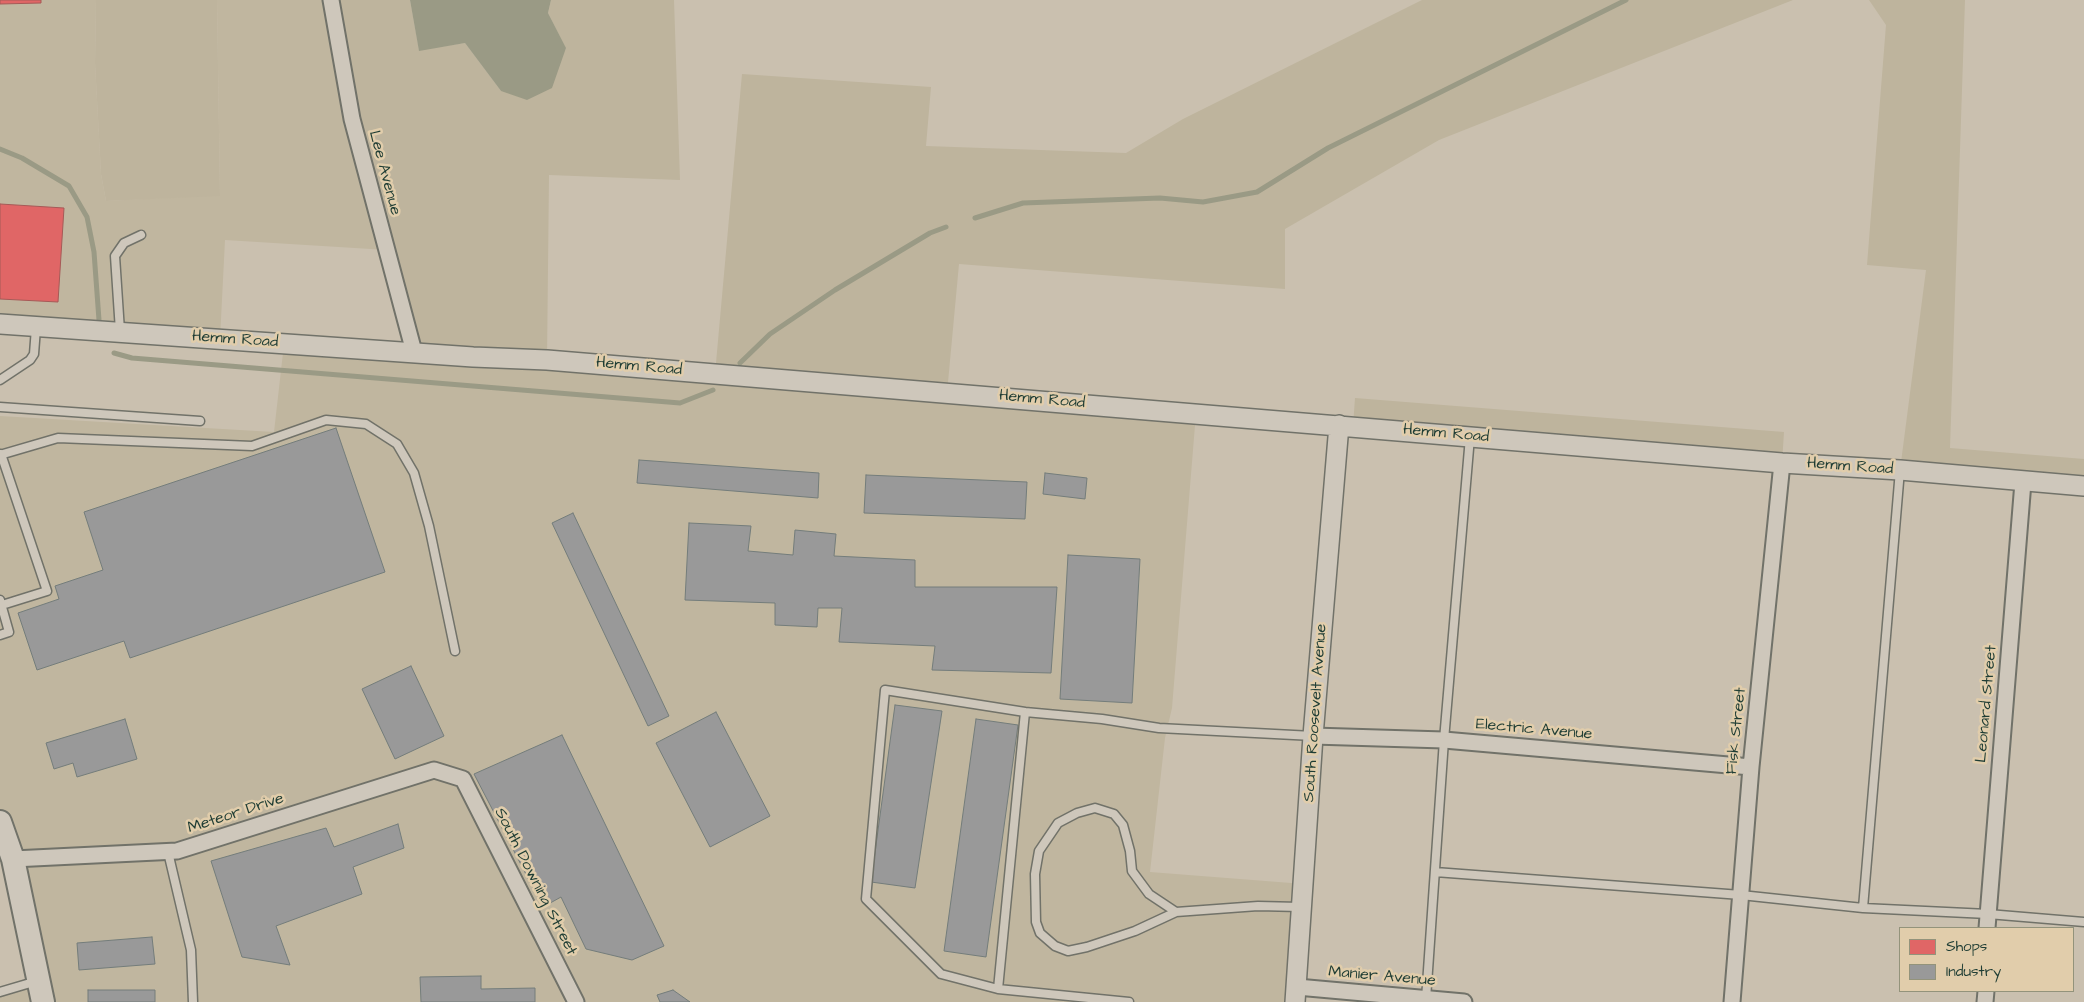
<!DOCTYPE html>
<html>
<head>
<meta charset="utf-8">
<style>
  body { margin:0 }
  #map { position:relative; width:2084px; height:1002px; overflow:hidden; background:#cac0af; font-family:"Architects Daughter",sans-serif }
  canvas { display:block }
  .legend { position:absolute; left:1899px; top:927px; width:175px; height:65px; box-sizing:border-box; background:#e1cdab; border:1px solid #93937b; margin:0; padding:6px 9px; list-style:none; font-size:15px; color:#1f3d34 }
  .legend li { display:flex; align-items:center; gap:10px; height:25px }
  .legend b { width:25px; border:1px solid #93937b }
</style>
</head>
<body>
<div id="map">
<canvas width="2084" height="1002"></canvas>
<ul class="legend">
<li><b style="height:14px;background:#e06666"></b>Shops</li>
<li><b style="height:14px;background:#999"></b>Industry</li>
</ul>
</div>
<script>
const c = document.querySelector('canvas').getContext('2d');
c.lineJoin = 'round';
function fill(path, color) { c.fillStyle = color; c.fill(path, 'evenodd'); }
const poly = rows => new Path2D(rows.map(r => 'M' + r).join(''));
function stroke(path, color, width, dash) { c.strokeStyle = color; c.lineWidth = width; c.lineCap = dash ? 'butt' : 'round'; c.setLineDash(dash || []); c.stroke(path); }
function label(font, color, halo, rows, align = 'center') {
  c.font = font + ' "Architects Daughter",sans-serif'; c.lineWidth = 5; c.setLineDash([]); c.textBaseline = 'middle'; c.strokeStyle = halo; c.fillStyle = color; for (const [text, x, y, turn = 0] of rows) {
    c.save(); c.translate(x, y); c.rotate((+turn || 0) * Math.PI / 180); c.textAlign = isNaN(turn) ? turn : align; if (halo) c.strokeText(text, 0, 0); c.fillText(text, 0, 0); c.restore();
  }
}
const built = poly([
  [0,0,96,0,95,63,101,174,106,201,220,195,217,0,331,0,387,250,225,240,220,339,0,324],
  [284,344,1196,413,1172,708,1165,738,1150,872,1304,884,1295,1002,0,1002,0,992,38,981,0,822,0,416,274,432]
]);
const green = poly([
  [96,0,217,0,220,196,106,201,101,174,95,63],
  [331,0,410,0,419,50,465,43,501,91,566,49,548,13,551,0,674,0,680,180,549,175,547,360,414,352],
  [1422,0,1793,0,1439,140,1285,229,1285,289,959,264,947,393,715,374,742,74,931,87,926,146,1126,153,1183,119],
  [1869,0,1965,0,1950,448,2084,459,2084,486,1900,470,1926,270,1867,265,1886,25],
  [1355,398,1784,432,1782,463,1353,426]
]);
const water = poly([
  [410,0,551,0,548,13,566,48,552,88,527,100,501,91,465,43,419,51]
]);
const shops = poly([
  [0,0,41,0,41,3,0,4,0,0],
  [0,204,64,208,58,302,0,299,0,204]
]);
const industry = poly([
  [336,428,385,572,130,658,124,641,37,670,18,613,59,599,55,586,103,570,84,512,336,428],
  [639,460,819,473,818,498,637,483,639,460],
  [1045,473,1087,478,1085,499,1043,494,1045,473],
  [866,475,1027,482,1025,519,864,513,866,475],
  [573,513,669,716,648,726,552,523,573,513],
  [689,523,751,526,748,551,793,555,795,530,836,534,834,556,915,560,915,587,1057,587,1051,673,932,670,935,646,839,642,842,608,818,608,817,627,775,625,775,603,685,600,689,523],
  [1068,555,1140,559,1132,703,1060,699,1068,555],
  [411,666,444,736,395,759,362,689,411,666],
  [895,705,942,711,915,888,871,882,895,705],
  [716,712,770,816,710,847,656,743,716,712],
  [125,719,137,759,77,777,73,763,54,769,46,743,125,719],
  [976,719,1018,725,986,957,944,951,976,719],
  [562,735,664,946,632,960,586,949,561,897,543,907,474,774,562,735],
  [398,824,404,848,353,867,362,894,276,926,290,965,242,957,211,861,326,828,334,847,398,824],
  [152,937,155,964,79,970,77,943,152,937],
  [481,976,481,989,535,988,535,1002,421,1002,420,977,481,976],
  [88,990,155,990,155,1002,88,1002,88,990],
  [673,990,690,1002,660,1002,657,995,673,990]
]);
const stream = poly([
  [0,149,22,158,69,186,87,217,94,252,99,320],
  [975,218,1023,203,1160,198,1203,202,1257,192,1328,148,1626,0],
  [114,353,132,358,680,403,713,390],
  [740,363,770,334,835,290,930,233,946,227]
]);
const service = poly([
  [120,331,115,256,124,243,141,235],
  [0,380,30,360,34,354,36,328],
  [0,407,200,421],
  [1,454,47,591,2,605],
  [0,455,58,438,252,446,326,420,366,424,397,444,414,473,429,526,455,651],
  [0,600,9,632,0,635],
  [168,852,191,950,193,1002],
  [1435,872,1741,895,1863,908,1988,914,2084,922],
  [1863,908,1900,470],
  [1176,912,1149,894,1132,871,1130,851,1123,825,1114,814,1095,808,1077,813,1058,823,1039,851,1035,874,1036,922,1040,933,1055,946,1068,951,1087,947,1135,931,1176,912,1258,906,1300,907],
  [998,989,941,974,866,899,885,690,1025,712],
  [0,992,37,981],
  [1426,999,1444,740,1470,437],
  [1129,1002,998,989,1025,712,1102,719,1159,728,1313,736]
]);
const minor = poly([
  [331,0,352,119,414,352],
  [1313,736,1444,740,1751,767],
  [13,859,177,851,434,770,463,779,576,1002],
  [1987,928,2023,482],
  [1297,987,1464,1002],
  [1732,1002,1751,767,1782,463],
  [1985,1002,1986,991]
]);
const tertiary = poly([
  [0,324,473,357,547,360,1782,463,1900,470,2084,486],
  [1295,1002,1313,736,1339,425]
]);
const secondary = poly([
  [0,822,13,859,43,1002]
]);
const streetNames = [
  ["Lee Avenue",384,173,75],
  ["Hemm Road",235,340,4],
  ["Hemm Road",639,367,5],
  ["Hemm Road",1042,400,5],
  ["Hemm Road",1446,434,5],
  ["Hemm Road",1850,467,4],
  ["Leonard Street",1987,704,-85],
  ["South Roosevelt Avenue",1316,713,-86],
  ["Electric Avenue",1534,730,5],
  ["Fisk Street",1737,731,-84],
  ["Meteor Drive",236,814,-18],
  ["South Downing Street",535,882,63],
  ["Manier Avenue",1382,977,5]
];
fill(built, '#c0b69f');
fill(green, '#beb49d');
fill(water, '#9a9a85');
fill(shops, '#e06666');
stroke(shops, '#a65a57', 1);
fill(industry, '#999');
stroke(industry, '#747d7b', 1);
stroke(stream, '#9a9a85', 5);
stroke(service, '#717269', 11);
stroke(minor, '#717269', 19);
stroke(tertiary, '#717269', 22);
stroke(secondary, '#717269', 26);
stroke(service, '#cec7bb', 8);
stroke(minor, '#cec7bb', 15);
stroke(tertiary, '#cec7bb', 19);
stroke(secondary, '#cec7bb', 22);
label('16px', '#1f3d34', '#e1cdab', streetNames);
</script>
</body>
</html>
